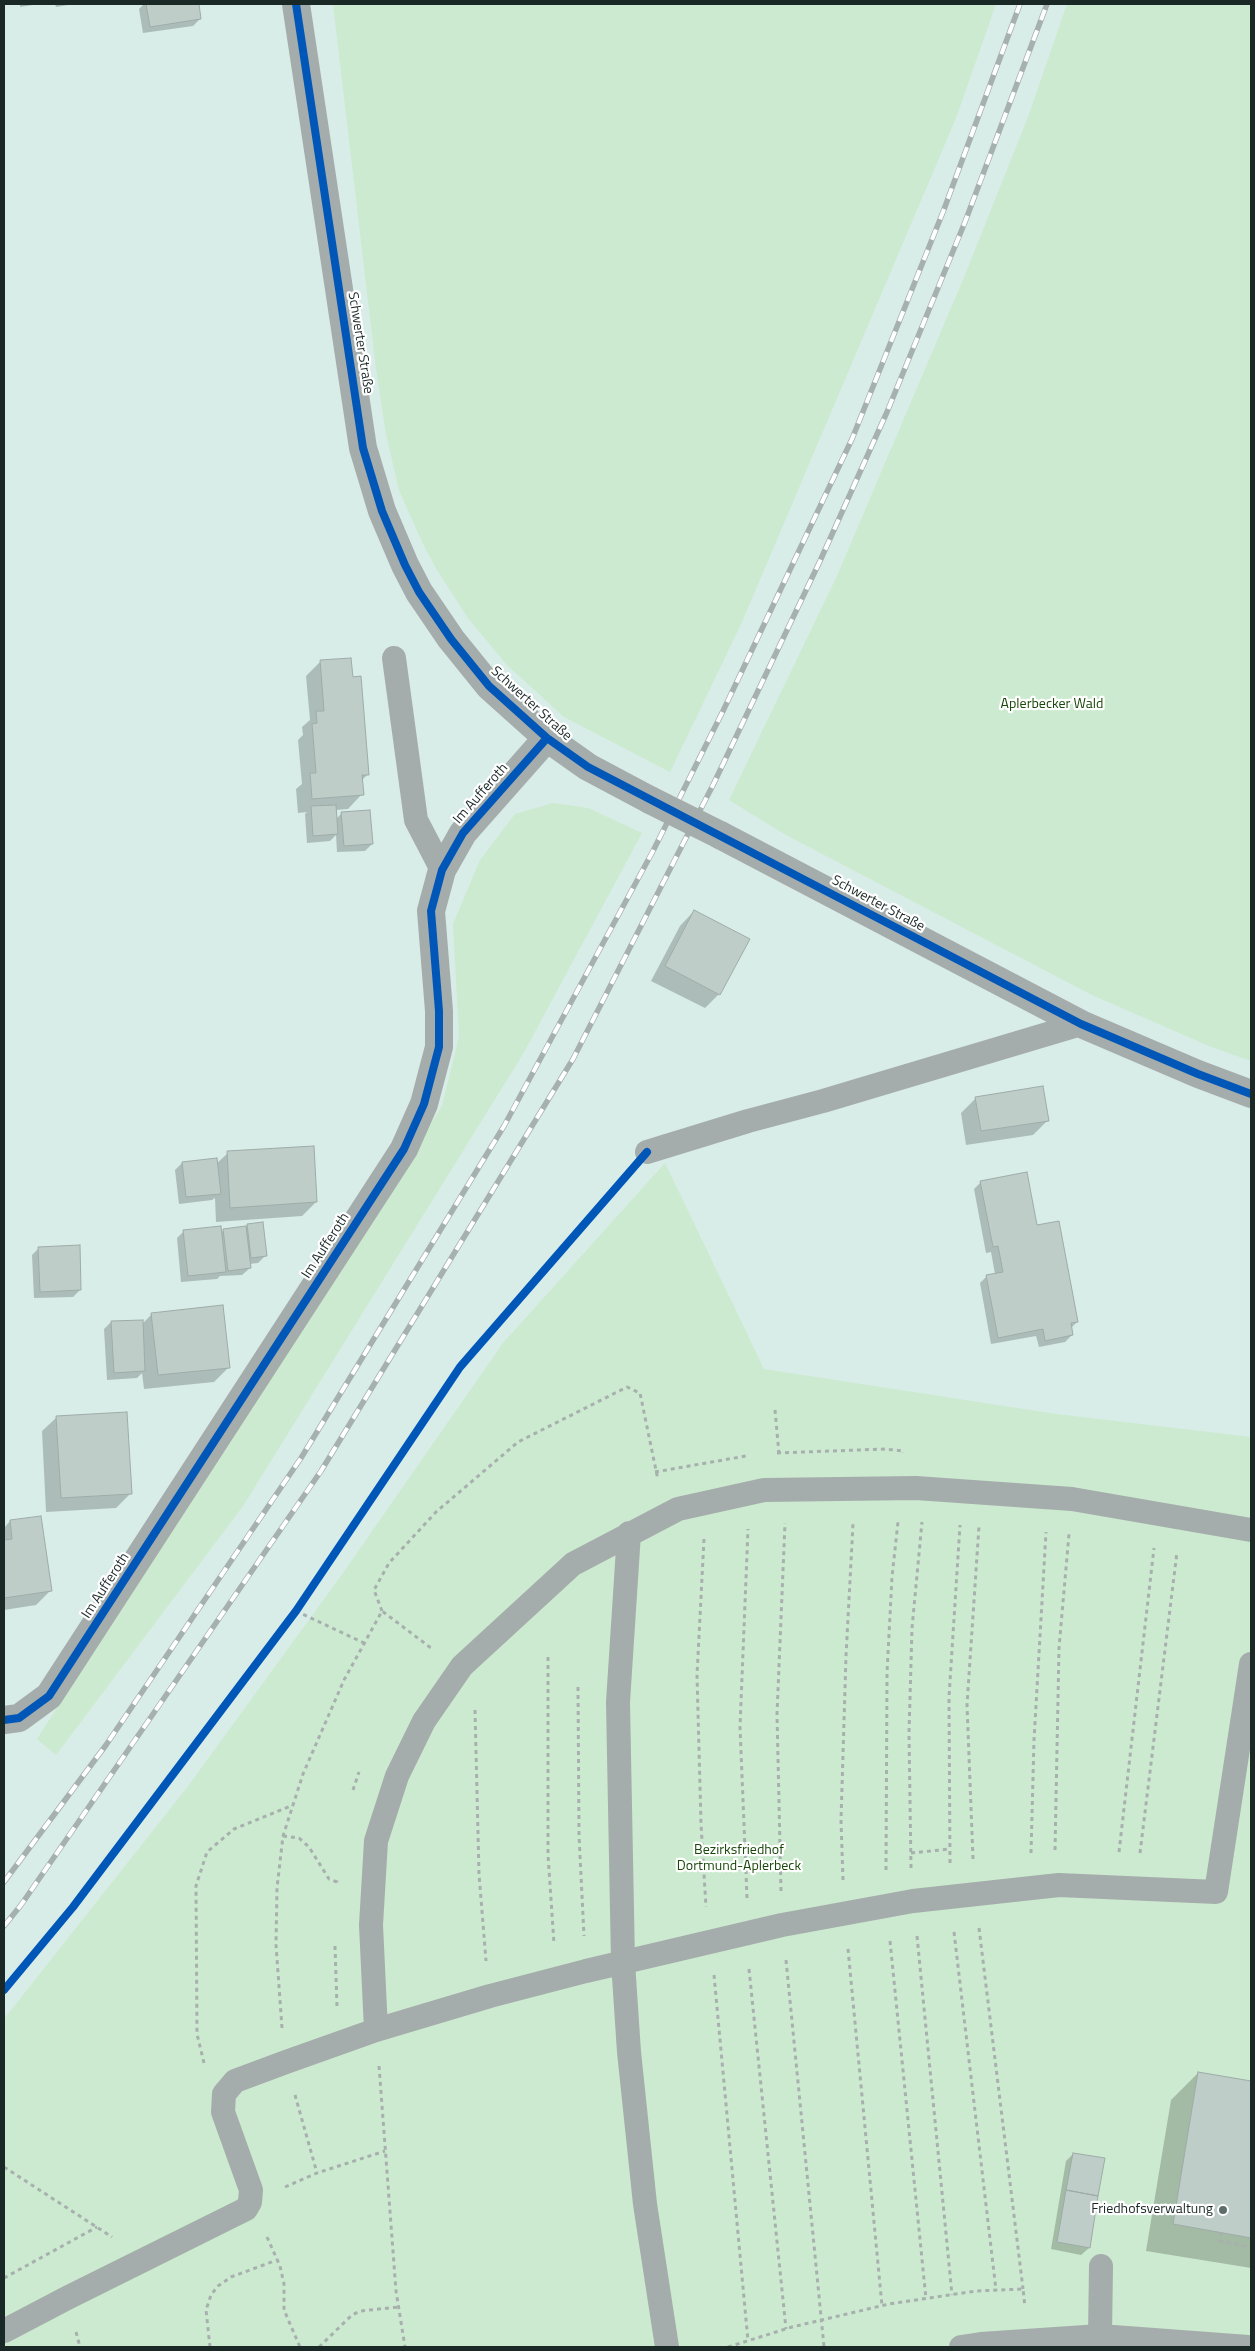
<!DOCTYPE html>
<html>
<head>
<meta charset="utf-8">
<style>
  body { margin:0 }
  #map { position:relative; width:1255px; height:2351px; overflow:hidden; background:#d8ece8; font-family:"Titillium Web",sans-serif }
  canvas { display:block }
  .frame { position:absolute; inset:0; border:5px solid #1b2926; pointer-events:none }
</style>
</head>
<body>
<div id="map">
<canvas width="1255" height="2351"></canvas>
<div class="frame"></div>
</div>
<script>
const c = document.querySelector('canvas').getContext('2d');
c.lineJoin = 'round';
function fill(path, color) { c.fillStyle = color; c.fill(path, 'evenodd'); }
const poly = rows => new Path2D(rows.map(r => 'M' + r).join(''));
function stroke(path, color, width, dash) { c.strokeStyle = color; c.lineWidth = width; c.lineCap = dash ? 'butt' : 'round'; c.setLineDash(dash || []); c.stroke(path); }
function label(font, color, halo, rows, align = 'center') {
  c.font = font + ' "Titillium Web",sans-serif'; c.lineWidth = 4.5; c.setLineDash([]); c.textBaseline = 'middle'; c.strokeStyle = halo; c.fillStyle = color; for (const [text, x, y, turn = 0] of rows) {
    c.save(); c.translate(x, y); c.rotate((+turn || 0) * Math.PI / 180); c.textAlign = isNaN(turn) ? turn : align; if (halo) c.strokeText(text, 0, 0); c.fillText(text, 0, 0); c.restore();
  }
}
const green = poly([
  [333,4,996,4,956,118,742,622,670,772,564,717,507,665,468,618,437,570,423,544,399,490,386,434,376,369],
  [1067,4,1251,4,1251,1061,1209,1046,1092,995,786,835,729,800,837,576,965,275,1028,117],
  [553,803,588,808,642,833,523,1054,243,1506,56,1755,37,1739,442,1106,459,1037,453,924,480,860,515,814],
  [665,1163,764,1369,1056,1414,1251,1437,1251,2347,4,2347,4,2019,189,1785,343,1573,503,1343]
]);
const shadow = poly([
  [20,4,39,4,20,7],
  [55,4,74,4,56,7],
  [144,4,197,4,200,19,193,26,143,33,139,9],
  [320,662,368,774,361,781,362,794,348,809,335,810,336,819,342,813,372,844,365,851,337,852,336,835,330,841,307,843,305,814,307,812,298,813,296,789,302,784,298,740,303,735,302,727,310,720,306,676],
  [694,911,719,994,705,1008,651,981,680,926],
  [976,1098,1047,1121,1033,1135,966,1145,961,1113],
  [228,1153,316,1202,302,1216,216,1222,215,1198,212,1200,179,1204,175,1170,182,1163,216,1164],
  [981,1182,1036,1226,1077,1322,1071,1328,1072,1335,1065,1342,1039,1347,1036,1336,991,1344,980,1283,987,1276,995,1274,991,1252,986,1253,974,1189],
  [262,1224,265,1256,258,1263,249,1264,250,1268,242,1275,220,1276,217,1279,181,1282,177,1238,184,1231,220,1233,224,1230],
  [39,1248,80,1290,73,1297,34,1298,32,1255],
  [152,1314,229,1367,214,1382,144,1389,142,1373,137,1378,107,1380,104,1329,111,1322,142,1324],
  [57,1417,130,1494,116,1508,46,1512,42,1431],
  [10,1521,50,1591,36,1605,4,1610,4,1528],
  [1198,2073,1251,2082,1251,2268,1146,2251,1171,2100],
  [1073,2154,1089,2248,1081,2255,1051,2249,1066,2161]
]);
const building = poly([
  [146,4,199,4,201,19,150,27,146,4],
  [351,658,353,677,361,676,369,775,362,775,364,795,312,799,310,773,316,773,312,724,317,723,316,711,324,711,320,660,351,658],
  [336,805,338,834,313,836,311,806,336,805],
  [370,810,373,844,344,846,341,812,370,810],
  [694,910,750,939,720,995,665,966,694,910],
  [1043,1086,1049,1121,981,1131,975,1097,1043,1086],
  [314,1146,317,1202,230,1208,227,1151,314,1146],
  [217,1158,221,1194,186,1197,182,1162,217,1158],
  [1027,1172,1037,1225,1059,1221,1078,1322,1071,1323,1073,1335,1045,1341,1043,1329,998,1338,986,1275,1003,1272,998,1246,993,1247,980,1181,1027,1172],
  [263,1222,267,1256,251,1258,247,1224,263,1222],
  [221,1226,226,1272,188,1276,183,1230,221,1226],
  [246,1226,251,1268,228,1271,223,1229,246,1226],
  [80,1245,81,1290,40,1292,38,1247,80,1245],
  [223,1305,230,1368,158,1375,151,1313,223,1305],
  [143,1320,145,1371,114,1373,111,1321,143,1320],
  [127,1412,132,1494,61,1498,56,1416,127,1412],
  [41,1516,52,1591,4,1598,4,1540,12,1539,10,1520,41,1516],
  [1198,2072,1251,2081,1251,2238,1173,2224,1198,2072],
  [1073,2153,1105,2158,1098,2196,1066,2190,1073,2153],
  [1066,2190,1098,2196,1090,2248,1057,2242,1066,2190]
]);
const path = poly([
  [775,1410,779,1454],
  [777,1453,885,1449,903,1451,903,1453],
  [655,1472,746,1456],
  [704,1539,697,1675,701,1824,706,1907],
  [296,1611,364,1643],
  [382,1611,374,1590,389,1563,436,1512,518,1442,627,1387,640,1393,658,1480],
  [548,1657,548,1855,554,1944],
  [578,1687,579,1835,584,1936],
  [475,1710,479,1874,486,1961],
  [353,1790,359,1772],
  [283,1836,299,1838,309,1847,329,1879,337,1882,337,1884],
  [1055,1850,1059,1648,1069,1534],
  [1119,1852,1154,1548],
  [911,1853,950,1849],
  [1031,1853,1034,1740,1046,1532],
  [1140,1853,1177,1552],
  [973,1859,967,1705,979,1526],
  [950,1863,949,1697,960,1525],
  [911,1868,909,1733,912,1628,922,1522],
  [886,1870,887,1673,892,1577,898,1522],
  [843,1880,841,1820,846,1656,853,1524],
  [781,1891,777,1714,785,1523],
  [747,1898,740,1727,748,1529],
  [979,1928,1023,2289],
  [954,1932,996,2290],
  [917,1936,952,2295],
  [890,1941,926,2299],
  [335,1946,337,2007],
  [848,1949,882,2306],
  [786,1960,824,2347],
  [749,1969,786,2329],
  [714,1975,748,2341],
  [282,2028,276,1945,277,1888,283,1836,303,1774,344,1680,382,1611,431,1648],
  [204,2063,197,2034,196,1886,207,1852,234,1829,293,1805],
  [379,2066,396,2291,405,2347],
  [295,2095,317,2173],
  [4,2167,112,2237],
  [285,2187,317,2173,385,2151],
  [1221,2232,1220,2241,1251,2247],
  [267,2237,280,2266,284,2284,284,2310,300,2347],
  [4,2278,97,2227],
  [76,2332,80,2347],
  [210,2347,206,2310,211,2295,218,2286,231,2277,277,2260],
  [319,2347,352,2315,360,2311,399,2307],
  [728,2347,792,2327,889,2304,976,2291,1023,2289,1025,2307]
]);
const service = poly([
  [394,658,416,820,442,870],
  [647,1152,748,1121,823,1101,1081,1024],
  [629,1533,618,1702,623,1962,629,2052,645,2204,667,2347],
  [376,2030,371,1925,376,1841,397,1776,424,1721,462,1666,573,1564,678,1509,764,1490,916,1488,1072,1499,1251,1530],
  [4,2331,67,2298,246,2209,250,2202,251,2190,223,2112,224,2094,235,2081,286,2062,376,2030,490,1996,586,1971,782,1925,913,1901,1059,1885,1216,1892,1251,1664],
  [1100,2336,1101,2266],
  [961,2347,981,2344,1100,2336,1248,2347]
]);
const minor = poly([
  [4,1720,19,1718,49,1696,404,1149,424,1104,439,1047,439,1011,431,911,442,870,463,833,547,738]
]);
const tertiary = poly([
  [296,4,363,448,382,511,405,565,419,592,451,639,489,686,547,738,588,767,650,800],
  [720,835,1081,1024,1198,1074,1251,1094]
]);
const rail = poly([
  [4,1882,106,1745,301,1458,504,1126,653,851,723,711,852,439,943,212,1020,4],
  [4,1926,21,1905,321,1471,573,1059,713,785,820,561,887,412,965,222,1047,4]
]);
const tertiaryBridge = poly([
  [650,800,720,835]
]);
const cycleway = poly([
  [296,4,363,448,382,511,405,565,419,592,451,639,489,686,547,738,588,767,1081,1024,1198,1074,1251,1094],
  [4,1720,19,1718,49,1696,404,1149,424,1104,439,1047,439,1011,431,911,442,870,463,833,547,738],
  [4,1990,73,1907,296,1611,460,1367,647,1152]
]);
const markers = [
  [1223,2210,5,"#5d6d6a"]
];
const streetNames = [
  ["Schwerter Straße",360,343,81],
  ["Schwerter Straße",531,704,42],
  ["Im Aufferoth",481,794,-49],
  ["Schwerter Straße",878,904,28],
  ["Im Aufferoth",326,1246,-57],
  ["Im Aufferoth",106,1586,-57]
];
const parkNames = [
  ["Aplerbecker Wald",1052,705],
  ["Bezirksfriedhof",739,1851],
  ["Dortmund-Aplerbeck",739,1867]
];
const poiNames = [
  ["Friedhofsverwaltung",1213,2210]
];
fill(green, '#cceacf');
fill(shadow, '#0003');
fill(building, '#becdc8');
stroke(building, '#9eaca8', 1);
stroke(path, '#a7b0ae', 3, [4, 4]);
stroke(service, '#a5acac', 24);
stroke(minor, '#a5acac', 28);
stroke(tertiary, '#a5acac', 28);
stroke(rail, '#a5b0af', 5.5);
stroke(rail, '#fff', 4, [11]);
stroke(tertiaryBridge, '#a5acac', 28);
stroke(cycleway, '#0057b8', 8);
for (const [x, y, r, color] of markers) { const dot = new Path2D(); dot.arc(x, y, r, 0, 2 * Math.PI); c.fillStyle = color; c.fill(dot); stroke(dot, '#fff', 2); }
label('14px', '#1b2926', '#fff', streetNames);
label('14px', '#19480a', '#fff', parkNames);
label('14px', '#1b2926', '#fff', poiNames, 'right');
</script>
</body>
</html>
